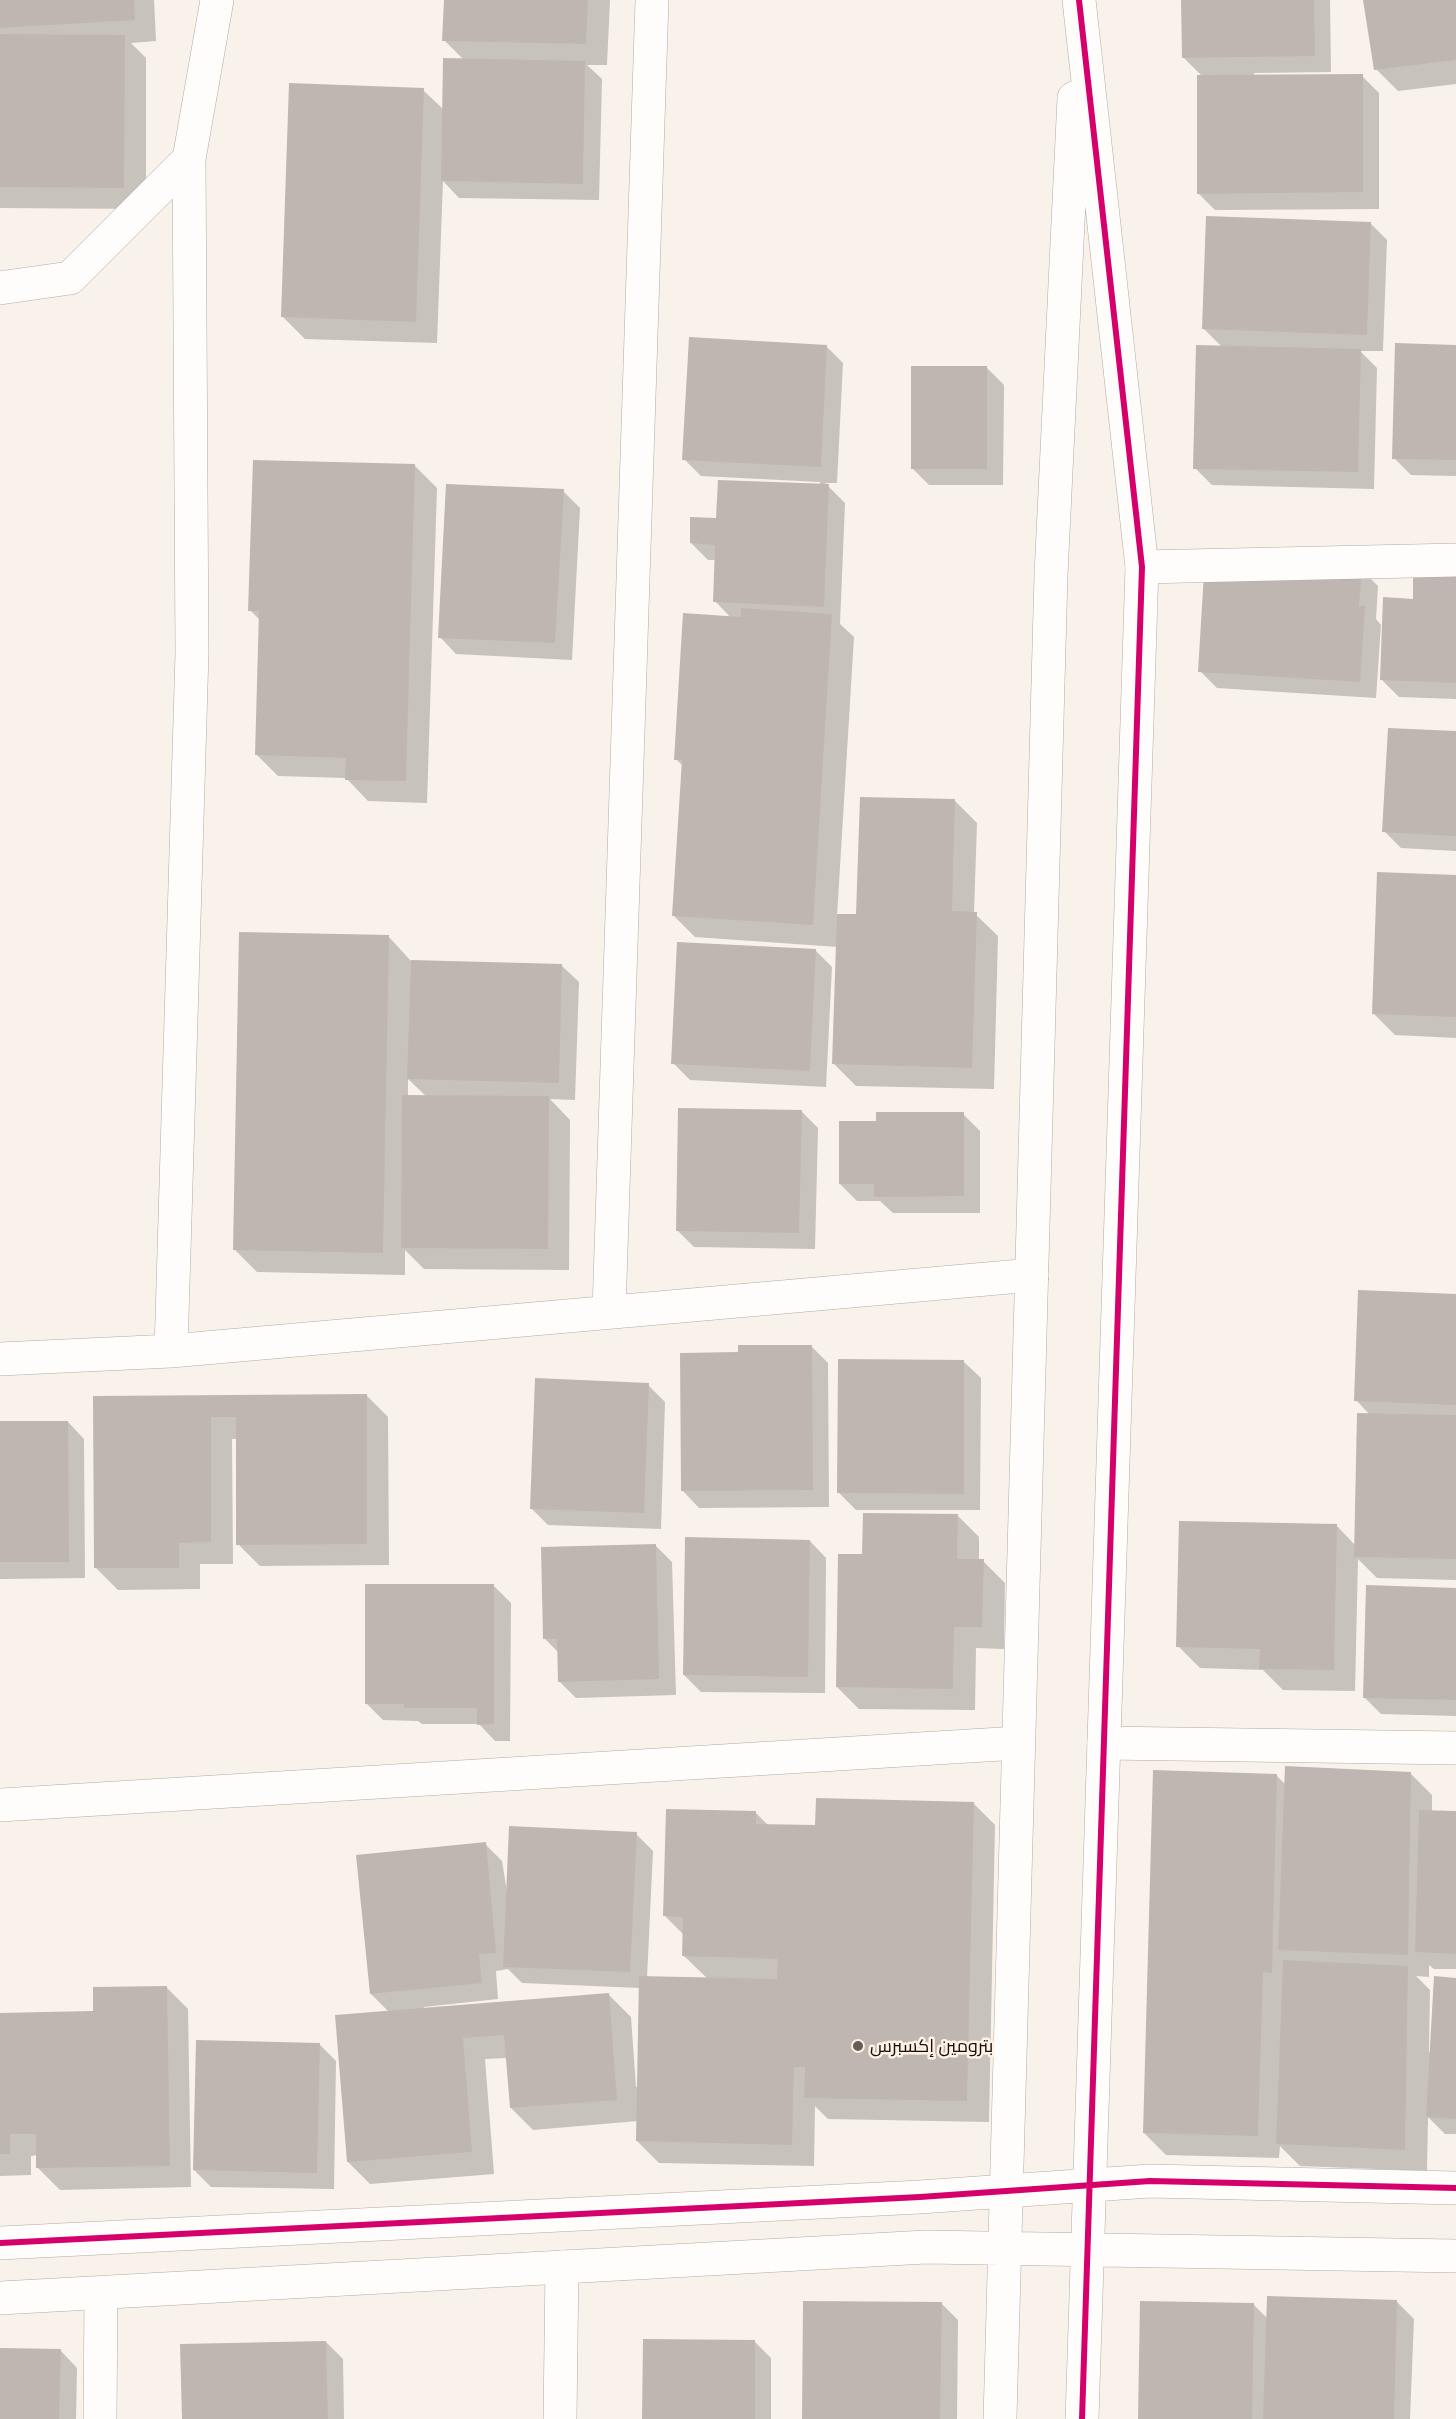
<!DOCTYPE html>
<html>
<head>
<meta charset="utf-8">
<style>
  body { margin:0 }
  canvas { display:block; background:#f9f2eb }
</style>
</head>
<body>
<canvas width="1456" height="2419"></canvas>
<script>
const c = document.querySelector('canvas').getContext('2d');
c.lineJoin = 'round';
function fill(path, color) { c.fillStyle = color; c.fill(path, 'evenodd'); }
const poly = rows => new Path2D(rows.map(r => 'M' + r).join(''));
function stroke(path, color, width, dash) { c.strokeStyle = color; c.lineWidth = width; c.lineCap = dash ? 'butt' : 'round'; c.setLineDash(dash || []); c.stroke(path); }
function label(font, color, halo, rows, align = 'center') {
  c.font = font + ' "Golos Text",Cairo,sans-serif'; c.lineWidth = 5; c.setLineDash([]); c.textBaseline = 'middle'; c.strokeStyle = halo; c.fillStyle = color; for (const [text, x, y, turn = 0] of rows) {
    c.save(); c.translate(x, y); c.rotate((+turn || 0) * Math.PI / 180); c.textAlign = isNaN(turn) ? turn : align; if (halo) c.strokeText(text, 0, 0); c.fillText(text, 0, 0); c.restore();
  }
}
const shadow = poly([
  [0,0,154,0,156,41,131,43,146,58,146,209,0,208],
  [446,0,610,0,607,65,587,65,602,79,599,200,459,198,443,181,437,343,305,339,283,317,423,90,444,110,463,59,444,40],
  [1182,0,1330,0,1331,72,1254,73,1254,76,1362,76,1379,93,1379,209,1215,210,1198,193,1203,77,1183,57],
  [1365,0,1456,0,1456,84,1398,91,1376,69],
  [1370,223,1387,240,1383,351,1360,351,1377,368,1374,489,1212,485,1195,468,1222,347,1203,328],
  [826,346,843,363,837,483,825,483,845,503,840,624,854,637,837,916,858,916,955,801,977,823,974,913,998,936,994,1089,856,1086,834,1064,838,947,695,937,673,915,683,766,676,759,731,618,715,601,716,560,708,560,691,543,718,520,820,485,820,482,701,476,684,459],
  [1456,346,1456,476,1411,475,1394,458],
  [987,368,1004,385,1003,485,929,485,912,468],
  [415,466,437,488,427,803,368,801,346,778,278,776,256,754,260,620,250,610],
  [563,491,580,508,572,660,456,654,440,637],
  [1361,569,1378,586,1376,619,1381,625,1376,698,1217,688,1200,671],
  [1456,575,1456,699,1399,697,1382,680,1414,601],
  [1456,733,1456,851,1401,848,1384,831],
  [1456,876,1456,1038,1395,1035,1373,1013],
  [389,937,411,961,562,966,579,982,575,1100,550,1099,570,1120,569,1270,424,1269,405,1250,405,1275,257,1272,235,1250],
  [408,1079,427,1097,408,1097],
  [815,950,832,967,826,1087,690,1080,673,1063],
  [801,1111,818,1128,815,1249,694,1247,677,1230],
  [963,1114,980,1131,980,1213,893,1213,880,1201,857,1201,840,1184,878,1123],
  [1456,1296,1456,1580,1377,1578,1358,1559,1355,1691,1283,1690,1263,1670,1200,1668,1178,1646,1336,1525,1355,1545,1370,1415,1356,1400],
  [811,1346,828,1363,829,1507,699,1508,683,1491,740,1354],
  [964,1362,981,1378,980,1510,856,1510,839,1493],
  [648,1385,665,1402,661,1529,548,1525,531,1508],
  [366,1395,388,1417,389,1565,260,1566,238,1544,237,1439,232,1439,233,1564,200,1564,200,1589,118,1590,96,1568,95,1397],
  [68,1422,84,1439,85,1578,0,1579,0,1423],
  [957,1515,979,1537,979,1561,983,1561,1005,1583,1004,1649,976,1648,975,1710,859,1709,837,1687,863,1556],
  [810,1541,826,1558,825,1693,701,1692,684,1675],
  [655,1545,672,1562,676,1695,576,1698,559,1681,559,1653,544,1638],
  [494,1586,511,1603,510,1741,495,1741,479,1724,422,1724,418,1721,383,1720,366,1703],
  [1456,1589,1456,1716,1381,1714,1364,1697],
  [1410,1773,1432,1795,1432,1812,1456,1813,1456,1969,1434,1969,1429,1965,1429,1977,1416,1976,1430,1990,1429,2052,1431,2052,1456,1979,1456,2134,1445,2134,1428,2117,1427,2171,1300,2166,1280,2146,1279,2158,1166,2155,1144,2133,1276,1775,1286,1785],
  [973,1803,995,1825,989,2122,828,2119,815,2106,814,2166,659,2163,637,2141,638,2121,533,2130,511,2108,508,2058,485,2059,494,2174,370,2184,348,2162,390,2013,371,1994,485,1844,502,1861,508,1898,636,1834,653,1851,647,1978,708,1979,684,1956,684,1935,665,1916,756,1813,768,1825,817,1826],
  [508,1969,522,1983,640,1988,638,2087,636,2087,631,2017,609,1995,425,2010,424,2007,498,1999,496,1971],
  [166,1987,188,2009,191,2187,60,2190,38,2168,38,2155,31,2156,31,2175,0,2176,0,2015,95,2013],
  [319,2044,336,2061,334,2189,211,2187,194,2170],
  [1397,2302,1414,2319,1410,2419,1139,2419,1254,2305,1268,2319],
  [941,2303,958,2320,957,2419,803,2419],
  [754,2341,771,2358,771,2419,644,2419],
  [326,2342,343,2359,344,2419,183,2419],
  [0,2349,61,2351,77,2368,76,2419,0,2419]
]);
const building = poly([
  [0,0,134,0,135,20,0,28],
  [444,0,588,0,586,44,442,41],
  [1181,0,1314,0,1315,56,1182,58],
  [1363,0,1456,0,1456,60,1374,70],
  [0,34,125,35,124,188,0,187],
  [443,58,585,61,583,184,441,181],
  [1363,74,1363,192,1197,194,1197,75],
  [289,83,424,88,416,322,281,317],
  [1206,216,1371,222,1367,335,1202,329],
  [689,337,827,345,821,467,682,460],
  [1395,343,1456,345,1456,460,1392,459],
  [1196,345,1361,349,1358,472,1193,469],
  [911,366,987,366,987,469,911,469],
  [253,460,415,464,406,781,345,780,346,758,255,755,259,611,248,611],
  [718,480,829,484,824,607,713,602,715,545,690,543,690,517,716,518],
  [446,484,564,489,555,643,438,638],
  [1362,567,1359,606,1365,606,1360,682,1198,672,1204,573],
  [1413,572,1456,574,1456,683,1380,680,1383,597,1413,599],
  [741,608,832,614,813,925,672,916,682,760,674,760,683,613,741,617],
  [1388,728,1456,731,1456,836,1382,832],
  [860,797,955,799,952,911,977,912,972,1068,832,1064,837,914,856,914],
  [1377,872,1456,875,1456,1017,1372,1014],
  [239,932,389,935,383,1253,233,1250],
  [677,942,816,949,810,1071,671,1064],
  [411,960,562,964,559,1083,407,1079],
  [402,1095,549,1096,548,1249,401,1248],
  [678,1108,802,1110,799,1233,676,1231],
  [876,1112,964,1112,964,1196,874,1197,874,1184,839,1184,839,1121,876,1121],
  [1358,1290,1456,1294,1456,1405,1354,1401],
  [738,1345,812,1345,813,1490,681,1491,680,1353,738,1352],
  [838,1359,964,1360,964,1494,837,1493],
  [535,1378,649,1383,644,1513,530,1509],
  [367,1394,367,1544,236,1545,236,1417,211,1417,211,1542,179,1543,179,1568,94,1568,93,1396],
  [1357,1413,1456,1415,1456,1559,1354,1557],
  [0,1421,68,1421,69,1562,0,1562],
  [863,1513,958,1514,957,1559,984,1559,982,1627,954,1627,953,1689,836,1687,838,1554,862,1554],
  [1179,1521,1337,1524,1334,1670,1259,1669,1260,1649,1176,1647],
  [685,1537,810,1540,808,1677,683,1675],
  [656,1544,659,1679,558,1682,557,1639,543,1639,541,1547],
  [365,1584,494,1584,494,1724,477,1725,477,1708,404,1708,404,1704,365,1704],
  [1366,1585,1456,1588,1456,1700,1363,1698],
  [1285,1766,1411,1772,1408,1955,1278,1950],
  [1153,1770,1277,1774,1272,1973,1263,1972,1258,2136,1143,2133],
  [816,1798,974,1802,967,2101,804,2098,805,2067,794,2067,792,2145,636,2141,639,1976,777,1979,778,1959,682,1956,683,1917,663,1916,666,1809,756,1811,756,1824,815,1825],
  [1419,1810,1456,1811,1456,1954,1415,1952],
  [509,1826,637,1832,630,1972,503,1967],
  [486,1842,496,1953,479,1954,482,1983,370,1994,356,1855],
  [1283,1960,1408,1966,1405,2150,1276,2144],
  [1434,1976,1456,1978,1456,2119,1426,2117],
  [167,1986,170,2166,36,2168,36,2134,10,2134,10,2154,0,2154,0,2013,93,2011,93,1987],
  [609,1993,617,2100,510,2108,504,2035,463,2038,472,2152,347,2162,335,2015],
  [196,2040,320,2043,317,2173,193,2170],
  [1267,2296,1397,2300,1394,2419,1263,2419],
  [803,2301,942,2302,940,2419,802,2419],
  [1140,2301,1254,2303,1252,2419,1138,2419],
  [643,2339,755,2340,755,2419,642,2419],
  [326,2341,328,2419,182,2419,180,2344],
  [0,2348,61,2349,59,2419,0,2419]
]);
const minor = poly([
  [0,288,70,278,189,159,217,0],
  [1142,567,1456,560],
  [609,1311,652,0],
  [171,1351,192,653,189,159],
  [0,1359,171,1351,1032,1275],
  [1104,1743,1456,1748],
  [0,1805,1018,1743],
  [100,2419,101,2293],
  [560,2419,562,2267]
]);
const tertiary = poly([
  [1079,0,1142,567,1082,2419],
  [0,2243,920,2197,1150,2181,1456,2188],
  [0,2298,926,2247,1456,2256],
  [1000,2419,1051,575,1074,98]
]);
const cycleway = poly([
  [1079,0,1142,567,1082,2419],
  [0,2243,920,2197,1150,2181,1456,2188]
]);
const markers = [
  [858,2046,6,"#655e57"]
];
const poiNames = [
  ["بترومين إكسبرس",870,2046]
];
fill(shadow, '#0003');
fill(building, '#bfb6b2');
stroke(minor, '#b2aba5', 34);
stroke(tertiary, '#b2aba5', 34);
stroke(minor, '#fefdfc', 33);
stroke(tertiary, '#fefdfc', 33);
stroke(cycleway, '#d6006c', 6);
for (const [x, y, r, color] of markers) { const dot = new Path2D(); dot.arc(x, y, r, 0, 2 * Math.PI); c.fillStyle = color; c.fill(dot); stroke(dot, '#fff1e5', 2); }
label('18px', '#150e07', '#fff1e5', poiNames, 'left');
</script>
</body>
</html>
